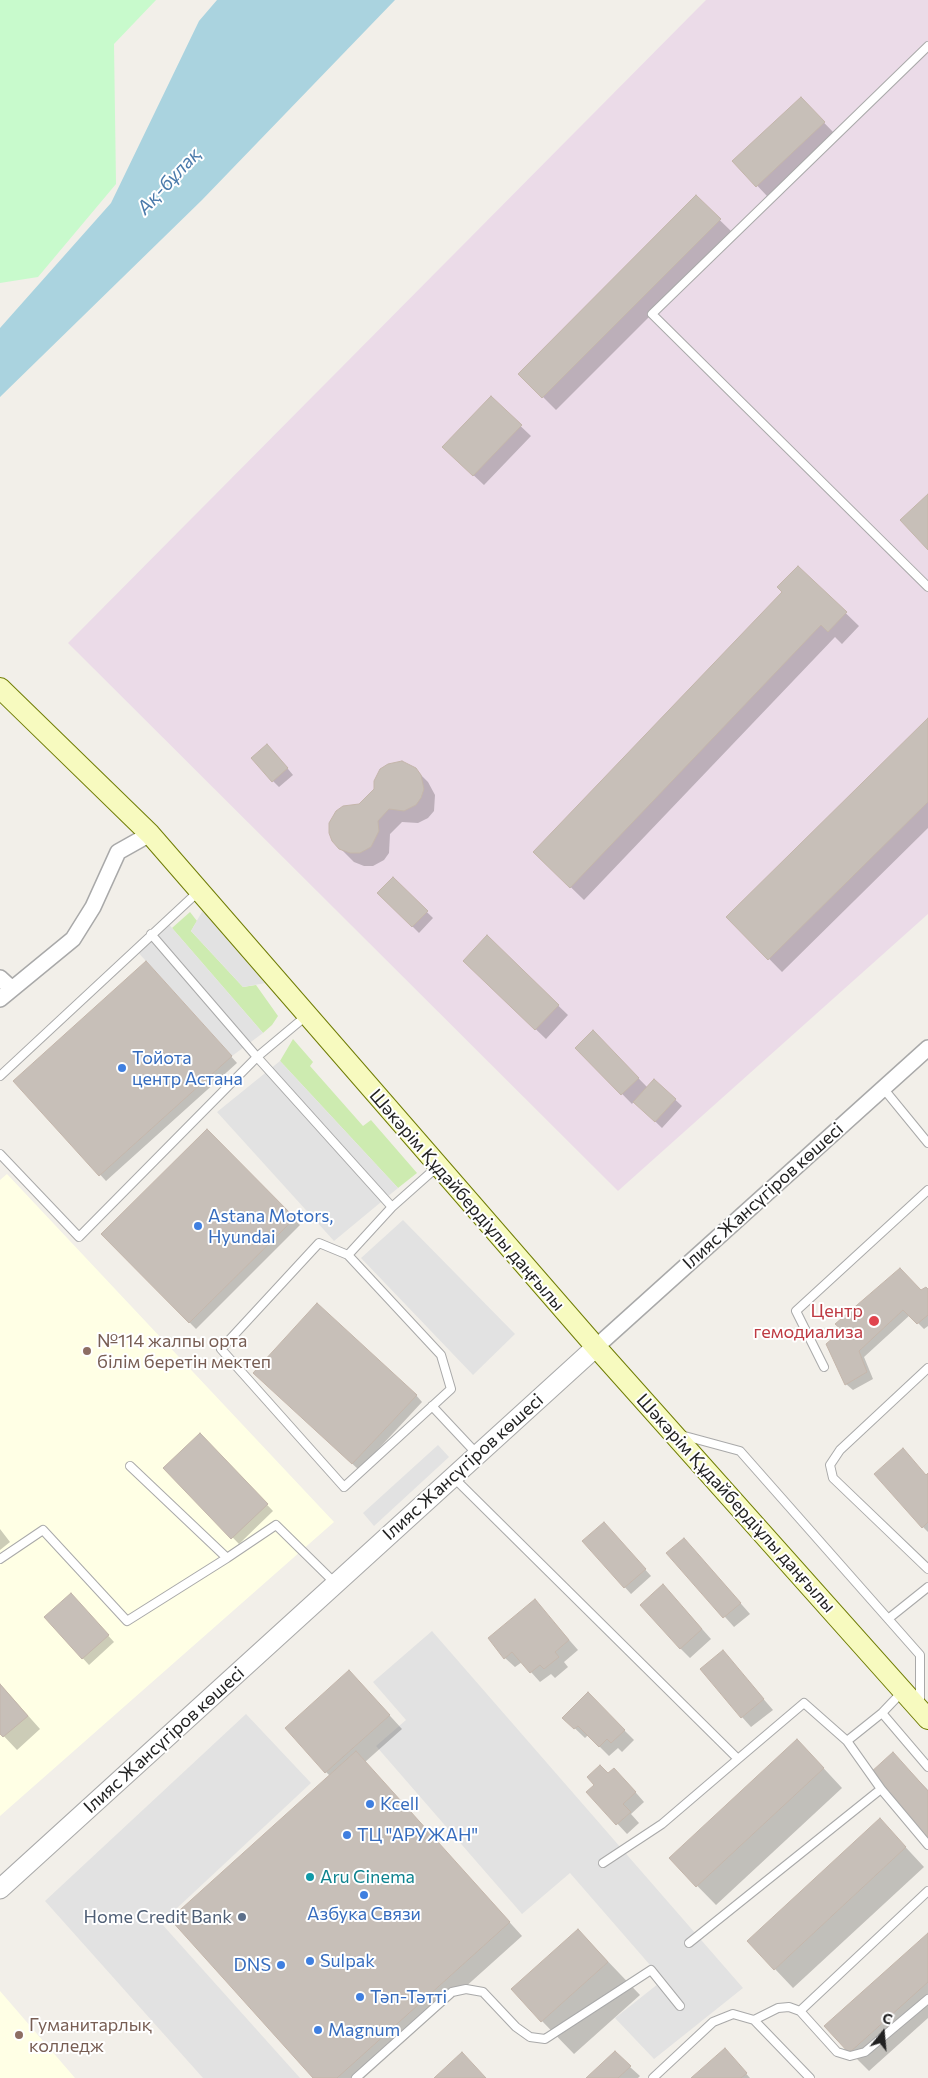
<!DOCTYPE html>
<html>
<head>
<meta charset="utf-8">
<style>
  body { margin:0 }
  #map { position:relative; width:928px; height:2078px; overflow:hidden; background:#f2efe9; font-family:Commissioner,sans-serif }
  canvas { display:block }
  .north { position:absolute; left:858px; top:2008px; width:50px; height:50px; -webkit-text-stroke:4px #fff; paint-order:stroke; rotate:17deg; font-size:14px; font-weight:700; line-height:20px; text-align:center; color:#222 }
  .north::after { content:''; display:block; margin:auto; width:18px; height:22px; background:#222; clip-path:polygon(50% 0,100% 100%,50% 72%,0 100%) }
</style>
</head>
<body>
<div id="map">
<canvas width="928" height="2078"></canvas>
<div class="north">С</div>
</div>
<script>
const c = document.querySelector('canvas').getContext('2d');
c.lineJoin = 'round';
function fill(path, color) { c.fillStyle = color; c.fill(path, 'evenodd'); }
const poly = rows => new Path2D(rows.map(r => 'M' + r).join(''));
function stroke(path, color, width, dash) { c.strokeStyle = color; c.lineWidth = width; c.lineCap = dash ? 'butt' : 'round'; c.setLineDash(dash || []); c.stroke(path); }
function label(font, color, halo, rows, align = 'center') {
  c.font = font + ' Commissioner,sans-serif'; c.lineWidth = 4; c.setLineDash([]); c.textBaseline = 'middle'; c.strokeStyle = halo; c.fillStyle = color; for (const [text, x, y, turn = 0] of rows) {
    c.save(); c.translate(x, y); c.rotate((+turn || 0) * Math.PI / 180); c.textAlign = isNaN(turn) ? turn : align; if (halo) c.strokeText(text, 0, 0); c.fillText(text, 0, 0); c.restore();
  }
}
const industrial = poly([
  [706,0,928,0,928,914,618,1191,68,643]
]);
const education = poly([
  [7,1174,334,1522,0,1816,0,1180],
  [0,1991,75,2078,0,2078]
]);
const grass = poly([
  [190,912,197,921,191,931,243,987,256,985,278,1016,272,1025,263,1033,172,928],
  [293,1039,313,1062,310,1066,363,1126,371,1120,417,1173,398,1188,280,1061]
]);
const park = poly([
  [0,0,156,0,114,44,116,184,38,277,0,283]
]);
const parking = poly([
  [207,903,277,981,243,987,191,931],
  [166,921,263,1033,232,1056,135,949],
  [280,1061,398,1188,334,1241,217,1112],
  [403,1220,515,1334,473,1375,361,1258],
  [438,1445,449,1457,374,1526,363,1513],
  [432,1631,743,1988,654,2059,615,2018,663,1980,570,1873,522,1914,376,1746,406,1720,373,1682],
  [246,1714,311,1783,161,1923,300,2078,203,2078,45,1901]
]);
const water = poly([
  [217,0,395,0,202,200,0,397,0,328,111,203,199,21]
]);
const shadow = poly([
  [801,99,834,133,767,196,734,161],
  [696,197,733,233,556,410,520,374],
  [491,398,531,436,484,485,454,457],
  [798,567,859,626,842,644,835,637,584,900,548,865,784,592],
  [928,720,928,828,782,972,728,917],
  [274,752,293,775,279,787,273,781],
  [415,769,428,782,435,795,434,811,428,818,418,823,402,822,390,834,389,853,384,860,373,866,364,866,354,862,340,848,359,805],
  [393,879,433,918,419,933,379,893],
  [487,937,568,1015,546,1039,474,970],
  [152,969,237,1063,106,1181,15,1081],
  [593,1032,648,1088,654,1080,682,1106,662,1128,634,1101,632,1104,577,1048],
  [207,1131,300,1225,196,1329,102,1234],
  [928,1291,928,1326,924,1329,910,1315,864,1357,873,1379,853,1390,846,1384,844,1330,921,1292],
  [261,1379,416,1395,422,1402,359,1470],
  [200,1435,273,1511,239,1544,165,1468],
  [928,1475,928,1532,923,1527],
  [0,1529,10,1542,0,1550],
  [610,1530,651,1576,631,1594,583,1541],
  [693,1549,750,1614,734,1627,668,1553],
  [672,1595,711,1639,690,1658,680,1648],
  [77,1601,114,1642,89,1665,45,1617],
  [535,1601,578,1650,564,1662,568,1667,555,1678,551,1674,540,1682,522,1662,515,1667,505,1658],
  [723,1652,773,1710,751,1727,742,1717],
  [0,1684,40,1729,17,1750,0,1732],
  [362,1685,402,1729,365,1762,522,1936,364,2078,315,2078,330,1776,326,1772],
  [588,1694,634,1740,622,1752,618,1748,609,1756,588,1735,585,1738,564,1718],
  [893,1754,928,1790,928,1837],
  [816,1760,842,1788,716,1905,671,1859],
  [608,1775,624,1779,644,1802,631,1814,639,1823,627,1834,588,1792],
  [898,1839,924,1867,793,1988,775,1969],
  [578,1930,640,1995,574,2054,542,2021],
  [928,1935,928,2018,869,2071,850,2052],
  [725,2050,750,2078,693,2078],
  [630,2067,640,2076,638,2078,588,2078]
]);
const building = poly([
  [801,97,825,122,756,187,732,161,801,97],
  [696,195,721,219,542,398,518,374,696,195],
  [491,396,522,425,473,476,442,447,491,396],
  [928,494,928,550,900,520,928,494],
  [798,566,847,612,828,632,821,625,570,888,533,852,782,592,777,587,798,566],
  [928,718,928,802,768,960,726,917,928,718],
  [267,744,288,768,272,782,251,758,267,744],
  [402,761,416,768,421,775,424,789,421,798,416,805,404,811,389,809,378,821,379,831,371,847,360,853,350,853,339,849,332,841,329,833,329,823,336,811,343,806,359,804,374,789,374,781,380,769,388,764,402,761],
  [393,877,428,911,412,927,377,893,393,877],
  [487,935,559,1005,535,1030,463,961,487,935],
  [146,961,232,1056,99,1176,13,1081,146,961],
  [593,1030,639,1078,621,1095,575,1048,593,1030],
  [654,1079,676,1099,655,1122,633,1102,654,1079],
  [207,1129,295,1218,189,1323,101,1234,207,1129],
  [900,1268,921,1290,926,1287,928,1289,928,1315,917,1324,903,1310,859,1351,867,1372,845,1385,826,1344,842,1330,835,1324,900,1268],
  [317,1303,417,1395,352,1464,253,1373,317,1303],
  [200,1433,268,1504,231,1539,163,1468,200,1433],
  [903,1448,926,1475,928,1473,928,1522,922,1528,874,1474,903,1448],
  [604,1522,646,1569,624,1588,582,1541,604,1522],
  [684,1538,741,1603,723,1618,666,1553,684,1538],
  [663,1584,702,1629,680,1649,640,1605,663,1584],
  [71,1593,109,1635,82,1659,44,1617,71,1593],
  [535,1599,569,1640,555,1652,559,1657,544,1669,540,1665,530,1673,512,1652,504,1659,488,1638,535,1599],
  [723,1650,764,1699,741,1718,700,1669,723,1650],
  [349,1670,390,1715,325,1773,285,1728,349,1670],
  [0,1684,28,1716,3,1737,0,1734,0,1684],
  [588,1692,625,1730,611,1743,607,1739,599,1747,578,1726,574,1729,562,1718,588,1692],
  [797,1739,824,1768,696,1887,669,1858,797,1739],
  [356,1751,510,1922,337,2078,313,2078,170,1919,356,1751],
  [893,1752,928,1791,928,1839,870,1773,893,1752],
  [600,1765,608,1773,614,1768,636,1792,623,1804,631,1812,616,1825,586,1792,594,1785,587,1777,600,1765],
  [880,1818,906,1847,774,1970,747,1941,880,1818],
  [578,1929,608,1962,541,2022,511,1989,578,1929],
  [928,1933,928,1982,849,2053,824,2026,928,1933],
  [725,2048,747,2073,741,2078,691,2078,725,2048],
  [615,2051,631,2066,618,2078,586,2078,615,2051],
  [462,2052,486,2078,434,2078,462,2052]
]);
const service = poly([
  [928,46,652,314,928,587],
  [151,934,257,1057,306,1016],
  [0,1076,199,891],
  [883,1088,928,1143],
  [0,1154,79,1237,257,1057,392,1207,348,1255,441,1355,451,1389,344,1487,221,1349,319,1243,348,1255],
  [392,1207,437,1167],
  [824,1367,796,1311,928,1190],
  [928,1368,840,1450,830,1465,833,1478,928,1569],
  [432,1406,477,1454],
  [681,1435,740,1451,920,1655,920,1706],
  [130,1466,227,1558,276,1525,335,1583],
  [453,1477,738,1759,804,1703,847,1741,882,1713,903,1691],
  [0,1559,43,1530,127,1621,227,1558],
  [888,1619,928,1587],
  [882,1713,928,1767],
  [847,1741,881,1789,928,1845],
  [603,1863,662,1824,738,1759],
  [689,1943,881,1789],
  [800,2011,928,1891],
  [754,2020,778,2008,789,2007,800,2011,837,2052,850,2056,865,2052,928,1999],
  [356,2078,452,1992,466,1989,483,1992,516,2027,530,2037,545,2039,651,1970,680,2006],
  [653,2078,713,2022,733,2014,754,2020,810,2078]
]);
const minor = poly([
  [0,978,12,989],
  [0,999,73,939,93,907,118,852,150,834],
  [596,1347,928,1048]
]);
const tertiary = poly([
  [0,1889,596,1347]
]);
const secondary = poly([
  [0,688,150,834,596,1347,928,1719]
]);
const markers = [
  [122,1068,5,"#3f7fe0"],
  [198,1226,5,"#3f7fe0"],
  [874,1321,6,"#e0444e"],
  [87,1351,5,"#8d6e63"],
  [370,1804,5,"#3f7fe0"],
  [347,1835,5,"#3f7fe0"],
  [310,1877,5,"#0f9aa8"],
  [364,1895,5,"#3f7fe0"],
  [242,1917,5,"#5c6f8a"],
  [310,1961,5,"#3f7fe0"],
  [281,1965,5,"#3f7fe0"],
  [360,1997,5,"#3f7fe0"],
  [318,2030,5,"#3f7fe0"],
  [19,2035,5,"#8d6e63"]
];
const shopNames = [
  ["Тойота",132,1058],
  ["центр Астана",132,1079],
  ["Astana Motors,",208,1216],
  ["Hyundai",208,1237],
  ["Kcell",380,1804],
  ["ТЦ \"АРУЖАН\"",357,1835],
  ["Азбука Связи",364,1914,"center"],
  ["Sulpak",320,1961],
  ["DNS",271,1965,"right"],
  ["Тәп-Тәтті",370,1997],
  ["Magnum",328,2030]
];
const streetNames = [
  ["Ілияс Жансүгіров көшесі",763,1196,-42],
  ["Шәкәрім Құдайбердіұлы даңғылы",467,1200,49],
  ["Ілияс Жансүгіров көшесі",463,1467,-42],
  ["Шәкәрім Құдайбердіұлы даңғылы",736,1503,48],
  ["Ілияс Жансүгіров көшесі",164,1740,-42]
];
const healthNames = [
  ["Центр",863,1311],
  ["гемодиализа",863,1332]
];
const educationNames = [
  ["№114 жалпы орта",97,1341],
  ["білім беретін мектеп",97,1362],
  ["Гуманитарлық",29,2025],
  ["колледж",29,2046]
];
const cultureNames = [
  ["Aru Cinema",320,1877]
];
const serviceNames = [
  ["Home Credit Bank",232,1917]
];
const waterNames = [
  ["Ақ-бұлақ",169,181,-47]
];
fill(industrial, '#ebdbe8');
fill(education, '#ffffe5');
fill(grass, '#cdebb0');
fill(park, '#c8facc');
fill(parking, '#e2e2e2');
fill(water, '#aad3df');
fill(shadow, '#0003');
fill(building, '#c7bfb8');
stroke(building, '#c4b6ab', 1);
stroke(service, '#a9a9a9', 10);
stroke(minor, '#a9a9a9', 18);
stroke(tertiary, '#a9a9a9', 21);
stroke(secondary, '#707d05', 22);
stroke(service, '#fff', 8);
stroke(minor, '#fff', 15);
stroke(tertiary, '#fff', 19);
stroke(secondary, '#f7fabf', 20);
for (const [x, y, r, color] of markers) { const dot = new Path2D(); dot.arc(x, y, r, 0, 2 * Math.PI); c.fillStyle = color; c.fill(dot); stroke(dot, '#fff', 2); }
label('18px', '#366cbe', '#fff', shopNames, 'left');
label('18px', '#222', '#fff', streetNames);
label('18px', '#be3a42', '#fff', healthNames, 'right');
label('18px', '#785e54', '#fff', educationNames, 'left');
label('18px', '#0d838f', '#fff', cultureNames, 'left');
label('18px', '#4e5e75', '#fff', serviceNames, 'right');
label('italic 19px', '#4a7aab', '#fff', waterNames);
</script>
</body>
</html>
